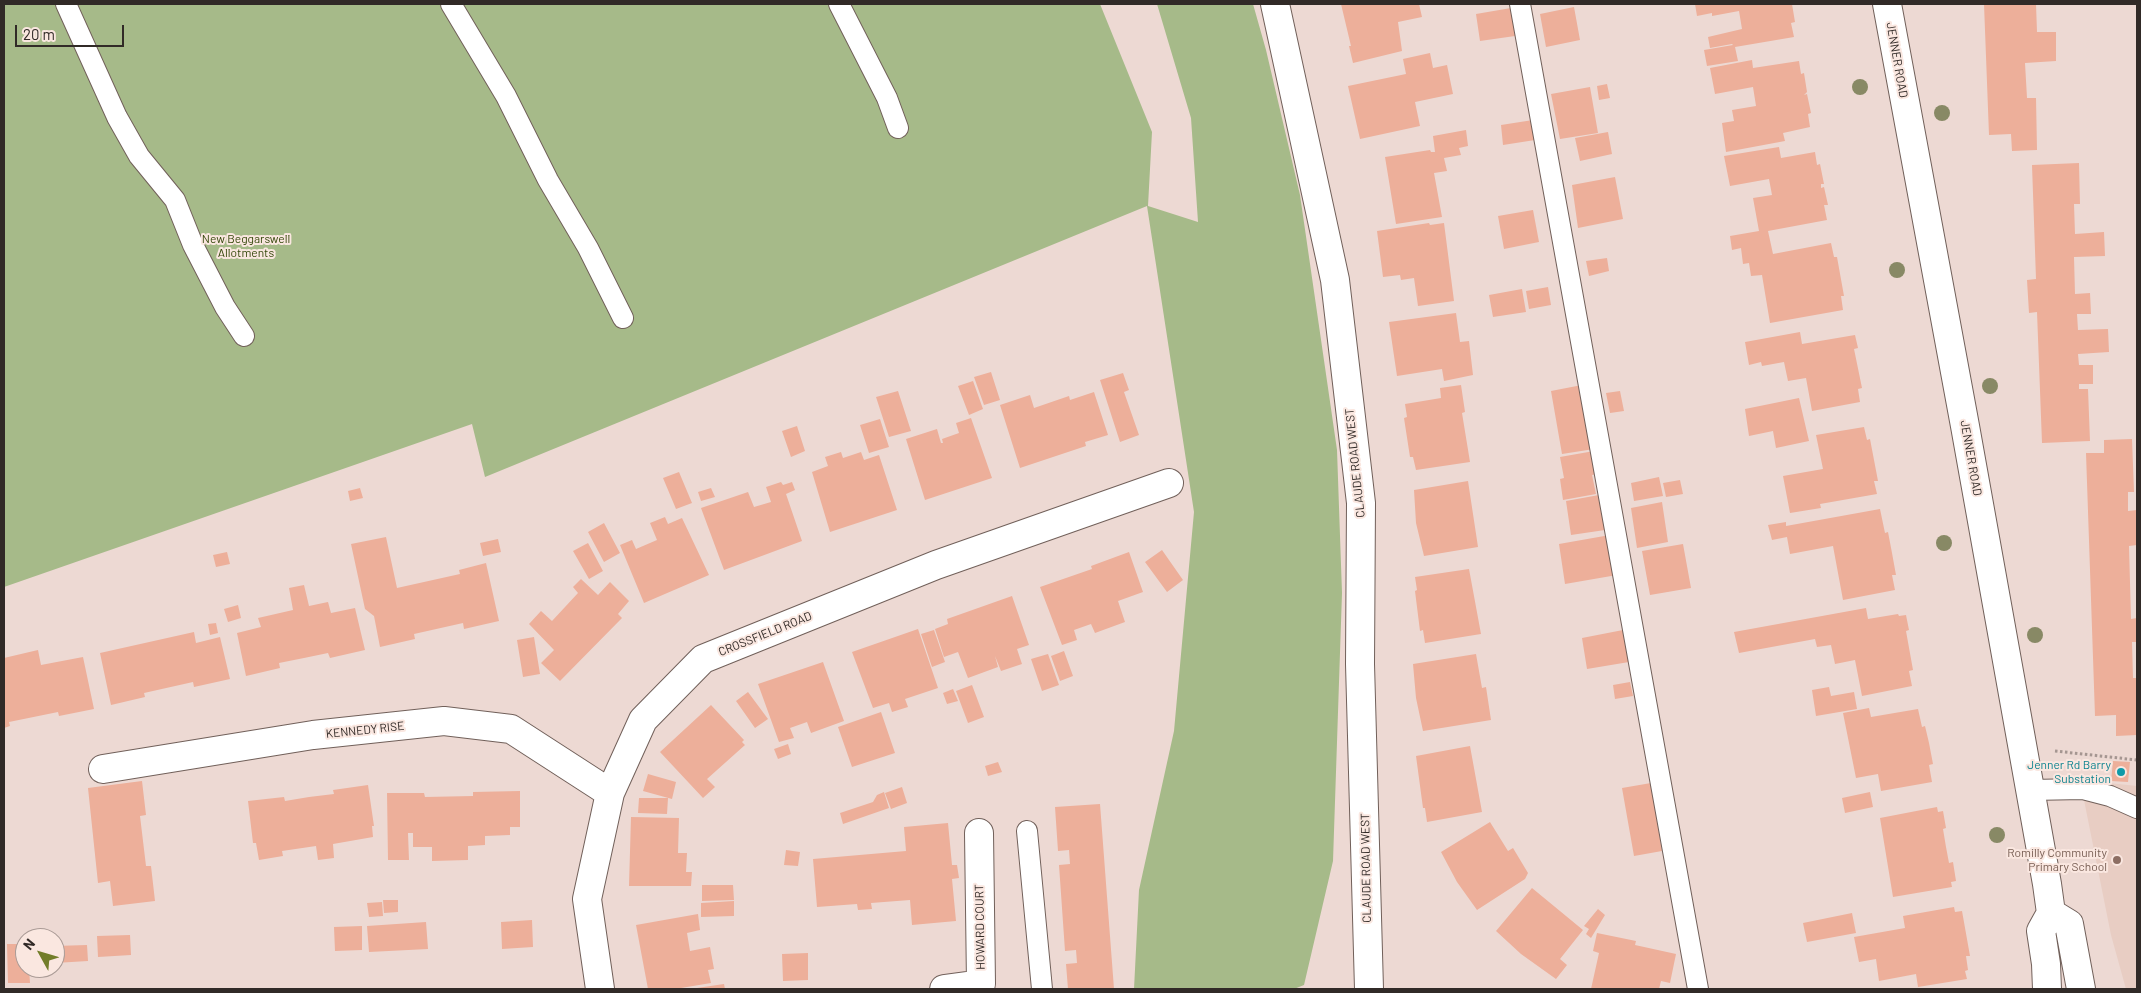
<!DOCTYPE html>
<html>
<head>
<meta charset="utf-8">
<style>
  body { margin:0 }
  #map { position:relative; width:2141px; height:993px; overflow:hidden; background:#edd9d3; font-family:Barlow,sans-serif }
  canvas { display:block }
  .frame { position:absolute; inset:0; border:5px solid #312a27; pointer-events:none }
  .north { position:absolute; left:15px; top:928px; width:50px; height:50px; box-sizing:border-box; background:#fae7e0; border:1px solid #aa9b96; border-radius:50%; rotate:309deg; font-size:14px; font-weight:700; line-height:20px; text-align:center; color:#312a27 }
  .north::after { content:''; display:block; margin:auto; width:18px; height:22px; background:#727d29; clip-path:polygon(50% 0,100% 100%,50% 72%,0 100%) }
  .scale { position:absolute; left:15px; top:25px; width:109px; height:22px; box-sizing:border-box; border:2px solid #312a27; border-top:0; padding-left:6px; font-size:15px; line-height:18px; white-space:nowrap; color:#312a27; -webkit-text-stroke:4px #fae7e0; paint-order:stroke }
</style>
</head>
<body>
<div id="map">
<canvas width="2141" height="993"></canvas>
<div class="frame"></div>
<div class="north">N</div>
<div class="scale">20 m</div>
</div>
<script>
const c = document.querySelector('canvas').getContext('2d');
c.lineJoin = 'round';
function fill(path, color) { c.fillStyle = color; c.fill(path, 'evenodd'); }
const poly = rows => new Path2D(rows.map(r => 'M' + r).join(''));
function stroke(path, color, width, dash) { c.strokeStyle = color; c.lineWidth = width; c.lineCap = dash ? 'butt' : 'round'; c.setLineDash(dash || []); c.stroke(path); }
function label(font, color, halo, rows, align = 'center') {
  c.font = font + ' Barlow,sans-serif'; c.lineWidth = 4; c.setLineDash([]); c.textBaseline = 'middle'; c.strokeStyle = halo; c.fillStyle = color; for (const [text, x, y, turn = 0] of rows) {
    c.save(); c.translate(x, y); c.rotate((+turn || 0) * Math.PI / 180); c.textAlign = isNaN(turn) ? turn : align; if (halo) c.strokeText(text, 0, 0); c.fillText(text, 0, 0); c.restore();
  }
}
const built = poly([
  [2080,780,2137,786,2137,989,2126,989,2111,935]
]);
const green = poly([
  [4,4,1100,4,1152,132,1148,206,1198,222,1191,118,1157,4,1253,4,1266,50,1300,195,1337,450,1342,593,1333,861,1304,985,1294,989,1134,989,1139,890,1174,731,1194,512,1147,206,485,477,472,424,4,587]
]);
const building = poly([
  [1341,4,1419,4,1422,17,1398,22,1402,51,1353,63,1349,46,1351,46],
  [1695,4,1792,4,1795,22,1791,23,1794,37,1735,47,1738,61,1707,66,1704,50,1733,45,1732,44,1710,48,1708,37,1742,29,1739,11,1712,16,1712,13,1697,16],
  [1984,4,2036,4,2037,32,2056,32,2056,61,2025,63,2027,98,2036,98,2037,150,2012,151,2011,134,1989,135],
  [1574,7,1580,40,1546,47,1540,14],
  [1511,8,1515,36,1480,41,1476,14],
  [1430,53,1433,68,1447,65,1453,94,1415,102,1420,126,1360,139,1348,86,1406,74,1403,59],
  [1752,60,1753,68,1799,61,1801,74,1804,73,1807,92,1804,95,1807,94,1811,113,1808,114,1810,127,1783,133,1785,141,1726,152,1722,123,1734,121,1732,110,1756,106,1753,87,1715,94,1710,68],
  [1607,84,1610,98,1599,100,1597,86],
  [1590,87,1598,133,1560,139,1551,94],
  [1533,120,1535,140,1503,145,1501,125],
  [1466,130,1468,146,1459,148,1461,155,1444,158,1447,171,1434,173,1442,217,1396,224,1385,157,1430,150,1431,152,1435,152,1433,136],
  [1608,132,1612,154,1580,161,1575,138],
  [1779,147,1781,158,1815,152,1817,165,1820,164,1824,184,1821,184,1821,188,1824,187,1828,205,1824,205,1827,220,1768,231,1773,254,1831,243,1834,257,1837,257,1844,296,1841,296,1843,310,1770,323,1762,275,1751,276,1749,263,1743,264,1741,248,1732,250,1730,236,1759,231,1753,198,1772,195,1769,179,1730,186,1724,156],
  [2079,163,2080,204,2074,204,2075,234,2104,232,2105,256,2074,257,2075,294,2090,293,2091,314,2077,314,2078,330,2108,329,2109,352,2078,354,2079,365,2093,365,2093,384,2079,384,2079,389,2088,389,2090,441,2042,443,2037,312,2029,313,2027,280,2036,279,2032,165],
  [1615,177,1623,219,1578,228,1572,185],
  [1533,210,1539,242,1504,249,1498,216],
  [1429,223,1430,225,1444,223,1454,301,1418,306,1414,278,1401,280,1400,275,1383,277,1377,231],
  [1607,258,1609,271,1589,276,1586,261],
  [1548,287,1551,305,1529,309,1526,291],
  [1522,289,1526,312,1493,317,1489,295],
  [1456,313,1460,342,1469,341,1473,375,1444,381,1442,369,1397,376,1389,322],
  [1800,332,1802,344,1855,335,1858,348,1854,349,1862,388,1858,389,1860,402,1812,411,1806,378,1788,381,1784,362,1762,366,1761,362,1749,365,1745,342],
  [991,372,1000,400,984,405,974,377],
  [1123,373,1129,390,1124,392,1139,435,1120,442,1100,380],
  [973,381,983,409,969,415,958,386],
  [1461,385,1465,412,1462,413,1470,462,1416,470,1413,457,1410,457,1404,418,1407,417,1405,404,1441,398,1440,388],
  [1582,385,1594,449,1562,454,1551,391],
  [898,391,911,431,889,437,876,397],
  [1620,391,1624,411,1610,413,1606,393],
  [1094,392,1108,435,1085,442,1086,446,1020,468,1000,405,1030,395,1034,408,1069,396,1070,400],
  [1799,398,1809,441,1776,448,1773,431,1749,436,1745,409],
  [971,418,992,478,925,500,906,439,937,429,941,443,943,443,942,439,959,433,956,423],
  [880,419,889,447,869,453,860,425],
  [797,426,805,451,791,457,782,431],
  [1864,427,1867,440,1870,439,1878,481,1874,481,1877,494,1820,504,1821,508,1790,513,1783,476,1823,469,1816,435],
  [2132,439,2134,492,2128,492,2128,511,2137,510,2137,545,2129,546,2131,619,2137,618,2137,642,2132,642,2133,678,2137,678,2137,735,2116,736,2116,715,2095,716,2086,453,2104,453,2104,440],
  [1594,451,1598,474,1592,475,1596,494,1563,500,1560,479,1564,478,1560,457],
  [841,452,843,458,861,452,864,460,879,455,897,510,830,532,812,472,828,466,825,457],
  [679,472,692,503,676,509,663,478],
  [1659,477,1663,496,1634,501,1631,483],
  [1680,480,1683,494,1666,497,1663,483],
  [1468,481,1478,547,1424,556,1416,523,1414,490],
  [781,482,783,485,792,482,795,490,786,494,802,541,724,570,701,508,748,492,754,507,771,502,766,487],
  [360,488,363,498,350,501,348,491],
  [711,488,715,497,701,501,698,492],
  [1599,495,1605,530,1571,535,1566,501],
  [1662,502,1668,542,1637,548,1631,508],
  [1880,509,1885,533,1888,532,1892,553,1888,554,1892,553,1896,575,1892,575,1895,590,1843,600,1833,546,1790,554,1787,537,1772,540,1768,525,1786,522,1786,526],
  [665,517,668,524,682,518,709,575,644,603,620,545,632,540,636,549,657,540,650,523],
  [604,523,620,553,604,562,588,532],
  [1610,535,1617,575,1565,584,1559,544],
  [386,537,397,588,460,574,459,570,486,563,499,621,464,629,463,623,414,634,415,639,380,647,374,616,365,609,351,544],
  [498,539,501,552,483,556,480,543],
  [588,543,603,571,589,579,573,551],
  [1683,544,1691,588,1650,595,1642,551],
  [1162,550,1183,580,1167,592,1145,562],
  [227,552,230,564,216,567,213,555],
  [1129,552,1143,592,1118,601,1125,622,1095,633,1091,624,1074,630,1077,640,1062,645,1040,587,1092,569,1091,566],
  [1469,569,1481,634,1425,643,1423,630,1420,631,1415,591,1417,590,1415,577],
  [581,579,598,595,610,582,629,601,618,614,622,618,560,681,541,663,554,650,529,624,541,611,552,621,578,593,573,587],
  [304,585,309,606,328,602,331,613,355,608,365,650,330,658,328,653,304,658,279,663,280,668,246,676,237,633,261,627,258,618,293,610,289,588],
  [1012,596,1029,645,1017,649,1022,664,1001,671,995,656,998,667,968,678,958,652,944,657,935,629,948,624,947,619],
  [238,605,241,618,228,622,224,609],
  [1866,608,1868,619,1898,614,1899,616,1906,615,1909,630,1906,631,1913,670,1909,671,1912,686,1862,696,1855,660,1835,664,1831,645,1817,647,1815,639,1739,653,1734,632],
  [216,623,218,633,210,635,208,624],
  [918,629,938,688,905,699,908,707,892,712,889,703,873,708,852,652],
  [934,630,945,662,932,667,921,634],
  [1623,630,1629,662,1587,669,1582,638],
  [194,632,196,643,220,637,230,679,194,687,193,682,144,693,145,697,111,705,100,653],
  [534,637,540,674,523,677,517,640],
  [38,650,41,665,83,657,94,709,59,716,58,712,9,722,10,726,4,728,4,673,5,673,4,658],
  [1064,651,1073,676,1060,681,1051,656],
  [1048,654,1059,685,1042,691,1031,659],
  [1476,654,1482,688,1486,687,1491,720,1423,731,1416,698,1413,664],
  [823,662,844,721,811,733,807,722,790,728,794,738,779,742,758,684],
  [1630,682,1633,696,1615,699,1613,685],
  [972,685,984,717,968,723,956,691],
  [1829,687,1831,696,1854,692,1857,709,1816,716,1812,690],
  [953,689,958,701,947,704,943,693],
  [748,692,768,719,755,728,736,701],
  [711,705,744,740,742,742,745,745,707,779,715,787,703,798,660,752],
  [1869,708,1871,717,1918,709,1922,727,1925,726,1929,743,1933,764,1929,765,1932,782,1881,791,1878,774,1856,778,1843,713],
  [881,712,895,753,852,767,838,727],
  [788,744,791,754,778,759,774,749],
  [1470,746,1482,812,1427,822,1425,808,1423,808,1416,756],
  [2113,761,2130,762,2128,782,2111,781],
  [998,762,1002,772,988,776,985,766],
  [648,774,676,782,672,799,643,791],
  [142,781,146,815,140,816,146,866,151,866,155,901,113,906,110,881,98,883,88,788],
  [1651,783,1662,851,1634,856,1622,788],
  [368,785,374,826,372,826,373,837,333,844,334,858,318,860,316,846,282,851,283,856,259,860,256,843,253,843,248,801,284,797,285,801,309,797,334,794,333,790],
  [902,787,907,803,891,809,885,793],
  [520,791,520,827,510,827,510,835,485,836,485,845,468,846,468,860,432,861,432,847,413,847,413,833,408,833,409,860,388,860,387,793,424,793,425,797,473,796,473,792],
  [884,792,889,808,843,824,840,813,873,802,877,795],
  [1870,792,1873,807,1845,813,1842,798],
  [639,798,668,798,667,814,638,813],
  [1100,804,1114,989,1068,989,1066,964,1077,963,1076,950,1065,951,1059,865,1070,864,1069,850,1058,851,1055,807],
  [1937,807,1938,812,1943,811,1946,828,1943,829,1946,847,1949,863,1953,862,1956,881,1951,882,1952,887,1893,897,1880,818],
  [631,817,679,818,678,853,687,853,686,872,692,872,691,886,629,886],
  [1490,822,1508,851,1513,848,1528,873,1525,879,1477,910,1457,882,1441,852],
  [948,823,952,865,957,865,959,878,952,879,956,921,912,925,910,900,871,903,872,909,858,910,857,904,817,907,813,859,906,851,904,827],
  [786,850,800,852,798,866,784,865],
  [702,885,733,885,734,900,702,901],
  [1532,888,1583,930,1560,959,1567,965,1556,979,1521,954,1496,931],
  [383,900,398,900,398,912,384,913],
  [734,901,734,916,701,917,701,903],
  [382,902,383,916,369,917,367,903],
  [1954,907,1955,912,1962,911,1970,956,1966,956,1968,970,1965,971,1967,979,1918,987,1916,974,1879,981,1876,959,1859,962,1854,937,1905,928,1903,916],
  [1598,909,1605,915,1591,938,1586,934,1589,929,1584,926],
  [1852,913,1856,933,1807,942,1803,923],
  [698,914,700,930,687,933,690,951,710,947,714,969,708,970,711,983,675,989,648,989,636,925],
  [532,920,533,947,502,949,501,922],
  [426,922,428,949,369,952,367,926],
  [362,926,362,950,335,951,334,927],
  [1597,933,1636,941,1635,945,1676,954,1670,983,1661,981,1659,989,1591,989,1599,953,1593,951],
  [130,935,131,955,98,957,97,936],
  [7,944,25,944,25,968,29,968,30,983,8,983],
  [87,945,88,961,55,963,55,946],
  [808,953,808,980,783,981,782,954],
  [724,984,725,989,697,989,697,988]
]);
const path = poly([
  [2055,751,2137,760]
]);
const service = poly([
  [66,4,117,117,139,156,175,200,193,245,225,307,244,336],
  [451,4,506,96,548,180,588,248,623,318],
  [839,4,887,98,898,128],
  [1520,4,1698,989],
  [2030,790,2083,789,2110,796,2137,808],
  [1027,831,1042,989]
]);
const minor = poly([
  [1275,4,1335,280,1361,503,1360,664,1369,989],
  [103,769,313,735,444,721,511,729,610,793],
  [600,989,587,899,610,793,643,720,703,659,936,565,1169,483],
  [944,989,981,984,979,833]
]);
const primary = poly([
  [1887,4,1965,426,2047,884,2051,913,2041,931,2046,964,2047,989],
  [2051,913,2069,924,2081,989]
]);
const trees = [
  [1860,87],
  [1942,113],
  [1897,270],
  [1990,386],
  [1944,543],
  [2035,635],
  [1997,835]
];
const markers = [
  [2121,772,5,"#0f9aa8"],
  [2117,860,5,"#8d6e63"]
];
const streetNames = [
  ["JENNER ROAD",1897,60,80],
  ["JENNER ROAD",1971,458,80],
  ["CLAUDE ROAD WEST",1355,463,-96],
  ["CROSSFIELD ROAD",765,634,-22],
  ["KENNEDY RISE",365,730,-6],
  ["CLAUDE ROAD WEST",1366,868,-91],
  ["HOWARD COURT",980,927,-91]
];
const parkNames = [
  ["New Beggarswell",246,239],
  ["Allotments",246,253]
];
const cultureNames = [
  ["Jenner Rd Barry",2111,765],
  ["Substation",2111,779]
];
const educationNames = [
  ["Romilly Community",2107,853],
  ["Primary School",2107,867]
];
fill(built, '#e8cdc3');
fill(green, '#a6ba89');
fill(building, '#edaf9a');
stroke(service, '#71605a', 22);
stroke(minor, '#71605a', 30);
stroke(primary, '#71605a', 30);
stroke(path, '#a59691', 3, [2.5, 2.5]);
stroke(service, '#fff', 20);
stroke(minor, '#fff', 28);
stroke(primary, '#fff', 28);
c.fillStyle = '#888965';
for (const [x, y] of trees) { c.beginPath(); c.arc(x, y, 8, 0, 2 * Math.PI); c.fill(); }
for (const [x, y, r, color] of markers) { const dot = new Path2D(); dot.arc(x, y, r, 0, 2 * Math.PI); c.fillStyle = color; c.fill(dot); stroke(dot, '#fae7e0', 2); }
label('12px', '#312a27', '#fae7e0', streetNames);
label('12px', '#35480b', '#fae7e0', parkNames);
label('12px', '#0d838f', '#fae7e0', cultureNames, 'right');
label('12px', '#785e54', '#fae7e0', educationNames, 'right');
</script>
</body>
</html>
